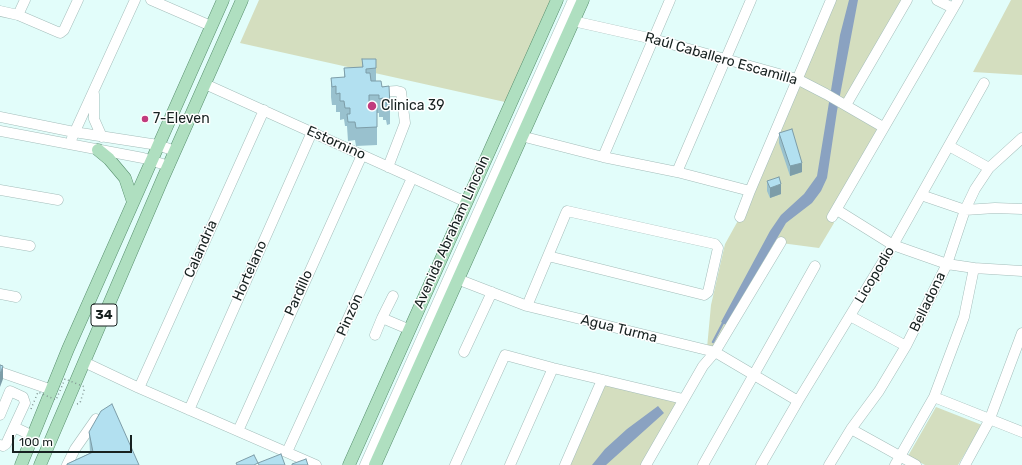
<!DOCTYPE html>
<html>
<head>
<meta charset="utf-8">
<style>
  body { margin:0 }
  #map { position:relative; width:1022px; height:465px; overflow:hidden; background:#e2fdfa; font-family:Rubik,sans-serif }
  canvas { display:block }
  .scale { position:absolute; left:12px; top:435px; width:120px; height:18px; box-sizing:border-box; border:2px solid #172120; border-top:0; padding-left:5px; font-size:12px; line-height:14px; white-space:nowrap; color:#172120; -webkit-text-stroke:3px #fff; paint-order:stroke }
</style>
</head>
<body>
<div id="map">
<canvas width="1022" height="465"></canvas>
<div class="scale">100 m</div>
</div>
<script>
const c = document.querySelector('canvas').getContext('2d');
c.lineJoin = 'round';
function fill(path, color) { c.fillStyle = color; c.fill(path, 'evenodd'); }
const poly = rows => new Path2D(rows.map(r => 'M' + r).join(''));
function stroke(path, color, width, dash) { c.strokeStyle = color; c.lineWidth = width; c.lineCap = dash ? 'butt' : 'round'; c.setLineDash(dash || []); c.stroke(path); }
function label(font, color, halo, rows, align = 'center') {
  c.font = font + ' Rubik,sans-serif'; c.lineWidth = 3; c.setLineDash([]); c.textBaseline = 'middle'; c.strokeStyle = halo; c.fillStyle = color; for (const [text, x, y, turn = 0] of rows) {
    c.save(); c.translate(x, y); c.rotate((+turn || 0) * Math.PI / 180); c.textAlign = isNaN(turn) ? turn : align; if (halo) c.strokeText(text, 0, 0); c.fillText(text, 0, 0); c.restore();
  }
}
const green = poly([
  [259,0,551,0,505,102,240,43],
  [831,0,907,0,846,105,883,127,832,217,834,223,819,248,781,243,715,352,707,348,711,305,725,244,740,217],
  [1011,0,1022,0,1022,75,973,72],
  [602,380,683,399,646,465,565,465],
  [936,407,982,425,958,465,925,465,908,456]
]);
const water = poly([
  [849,0,858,0,837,111,827,178,821,191,812,203,786,223,726,325,721,322,770,231,781,215,804,194,817,176,840,35],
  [658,406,664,413,606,465,592,465,605,449,627,429]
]);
const stream = poly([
  [713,342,724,321]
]);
const path = poly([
  [77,404,80,403,85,387]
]);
const minor = poly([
  [151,0,211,26],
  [937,0,953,8],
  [0,11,18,15,60,33,64,30,78,0],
  [18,15,25,0],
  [573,21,653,39,797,79,826,94,883,127],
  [205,84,466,202],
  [382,92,397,91,401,92,405,123,388,167],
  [94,94,94,119,102,137],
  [846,105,907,0],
  [0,117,74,132,158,145,175,151],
  [0,131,143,158,169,166],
  [521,136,603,157,677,172,750,191],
  [72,138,135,0],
  [949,146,989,168],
  [603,157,670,0],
  [677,172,751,0],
  [0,190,58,200],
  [921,195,965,210,995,208,1022,209],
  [837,210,893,245,947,264,974,268,1022,271],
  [740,217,750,191,831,0],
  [832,217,958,0],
  [0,241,30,246],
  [452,277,527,306,715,352,798,401],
  [0,294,16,297],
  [393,296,382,318,408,329],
  [527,306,566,213,567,211,715,244,718,248,708,292,704,295,548,256],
  [850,316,906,346],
  [375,335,382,318],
  [464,352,492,292],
  [84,362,139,388,316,465],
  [0,372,52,390],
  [139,388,264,110],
  [934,397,1022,432],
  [189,410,312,132],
  [0,415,10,391,23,397,25,403,6,444,3,446,0,445],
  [14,427,33,436],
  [851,429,916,465],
  [238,431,362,155],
  [287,452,412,178],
  [67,465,75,449,96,419],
  [365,465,573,0],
  [455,465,505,355,553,368,683,399],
  [510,465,553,368],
  [565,465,602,380],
  [646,465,703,366,715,352,781,242],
  [703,465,815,266],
  [761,465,798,401,893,245,984,83],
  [829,465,851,429,879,391,906,346,947,264,965,210,975,189,989,168,1022,138],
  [895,465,934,397,964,317,974,268],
  [965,465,989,421,1022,333]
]);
const major = poly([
  [98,150,109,159,125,178,133,202],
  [21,465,68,349,223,0],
  [40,465,163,178,242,0],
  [349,465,557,0],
  [375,465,583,0]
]);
const pathBridge = poly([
  [31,409,38,392,56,400,65,379,85,387]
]);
const wall = poly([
  [362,59,376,68,376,81,382,87,390,106,390,124,387,125,386,120,383,120,383,117,379,117,379,113,377,113,377,145,356,146,355,140,348,141,347,126,345,126,344,119,340,120,340,112,336,112,336,105,332,105,331,97,331,78,344,78,344,68,362,67],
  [779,133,802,172,790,176,779,143],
  [767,181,781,194,770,198,767,191],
  [89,432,139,465,67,465,67,464,90,453]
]);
const shadedWall = poly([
  [802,163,802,172,790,176,790,166],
  [781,184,781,194,770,198,770,188],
  [3,366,3,379,0,387,0,374]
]);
const building = poly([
  [362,59,376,59,376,68,366,69,366,73,370,73,371,81,381,81,382,87,389,86,390,106,387,106,386,101,383,102,383,98,379,99,379,95,369,95,369,105,377,105,377,127,356,128,355,122,348,122,347,114,350,114,350,108,345,108,344,101,340,101,340,93,336,94,336,86,332,87,331,78,345,77,344,68,363,67,362,59],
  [792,129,802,163,790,166,779,133,792,129],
  [779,177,781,184,770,188,767,181,779,177],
  [0,365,3,366,0,374,0,365],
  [112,404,139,465,67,465,67,464,93,452,89,432,101,411,112,404],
  [281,454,285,465,259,465,258,463,281,454],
  [254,455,258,463,254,465,237,465,236,463,254,455],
  [306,459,308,465,292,465,292,464,306,459]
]);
const markers = [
  [372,106,5,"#c13b7d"],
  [145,119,4,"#c13b7d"]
];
const shields = [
  [104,315,26]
];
const shieldNames = [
  ["34",104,315]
];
const streetNames = [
  ["Raúl Caballero Escamilla",721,59,16],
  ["Estornino",336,143,24],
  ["Avenida Abraham Lincoln",452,232,-66],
  ["Calandria",201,249,-66],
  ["Hortelano",250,271,-66],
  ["Licopodio",875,275,-59],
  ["Pardillo",299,293,-66],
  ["Belladona",928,302,-64],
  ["Pinzón",350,315,-66],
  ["Agua Turma",619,329,14]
];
const poiNames = [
  ["Clinica 39",381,106],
  ["7-Eleven",153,119]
];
fill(green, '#d4debf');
fill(water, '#8aa2c1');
stroke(stream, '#8aa2c1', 2.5);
stroke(minor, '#a4bdba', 11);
stroke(major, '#578f6d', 13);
stroke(path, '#819492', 1.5, [1, 3]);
stroke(minor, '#fff', 10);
stroke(major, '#afdfc0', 12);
stroke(pathBridge, '#819492', 1.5, [1, 3]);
fill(wall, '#99c1ce');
fill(shadedWall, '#7d9da8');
fill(building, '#b2e0f0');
stroke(building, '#7d9da8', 1);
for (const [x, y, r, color] of markers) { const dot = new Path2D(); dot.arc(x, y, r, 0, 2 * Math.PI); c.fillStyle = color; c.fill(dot); stroke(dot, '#fff', 1.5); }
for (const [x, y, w] of shields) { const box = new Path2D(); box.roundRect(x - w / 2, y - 11, w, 22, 3); c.fillStyle = '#fff'; c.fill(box); stroke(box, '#172120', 1); }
label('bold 13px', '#172120', null, shieldNames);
label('14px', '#172120', '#fff', streetNames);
label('14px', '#172120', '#fff', poiNames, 'left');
</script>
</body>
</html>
